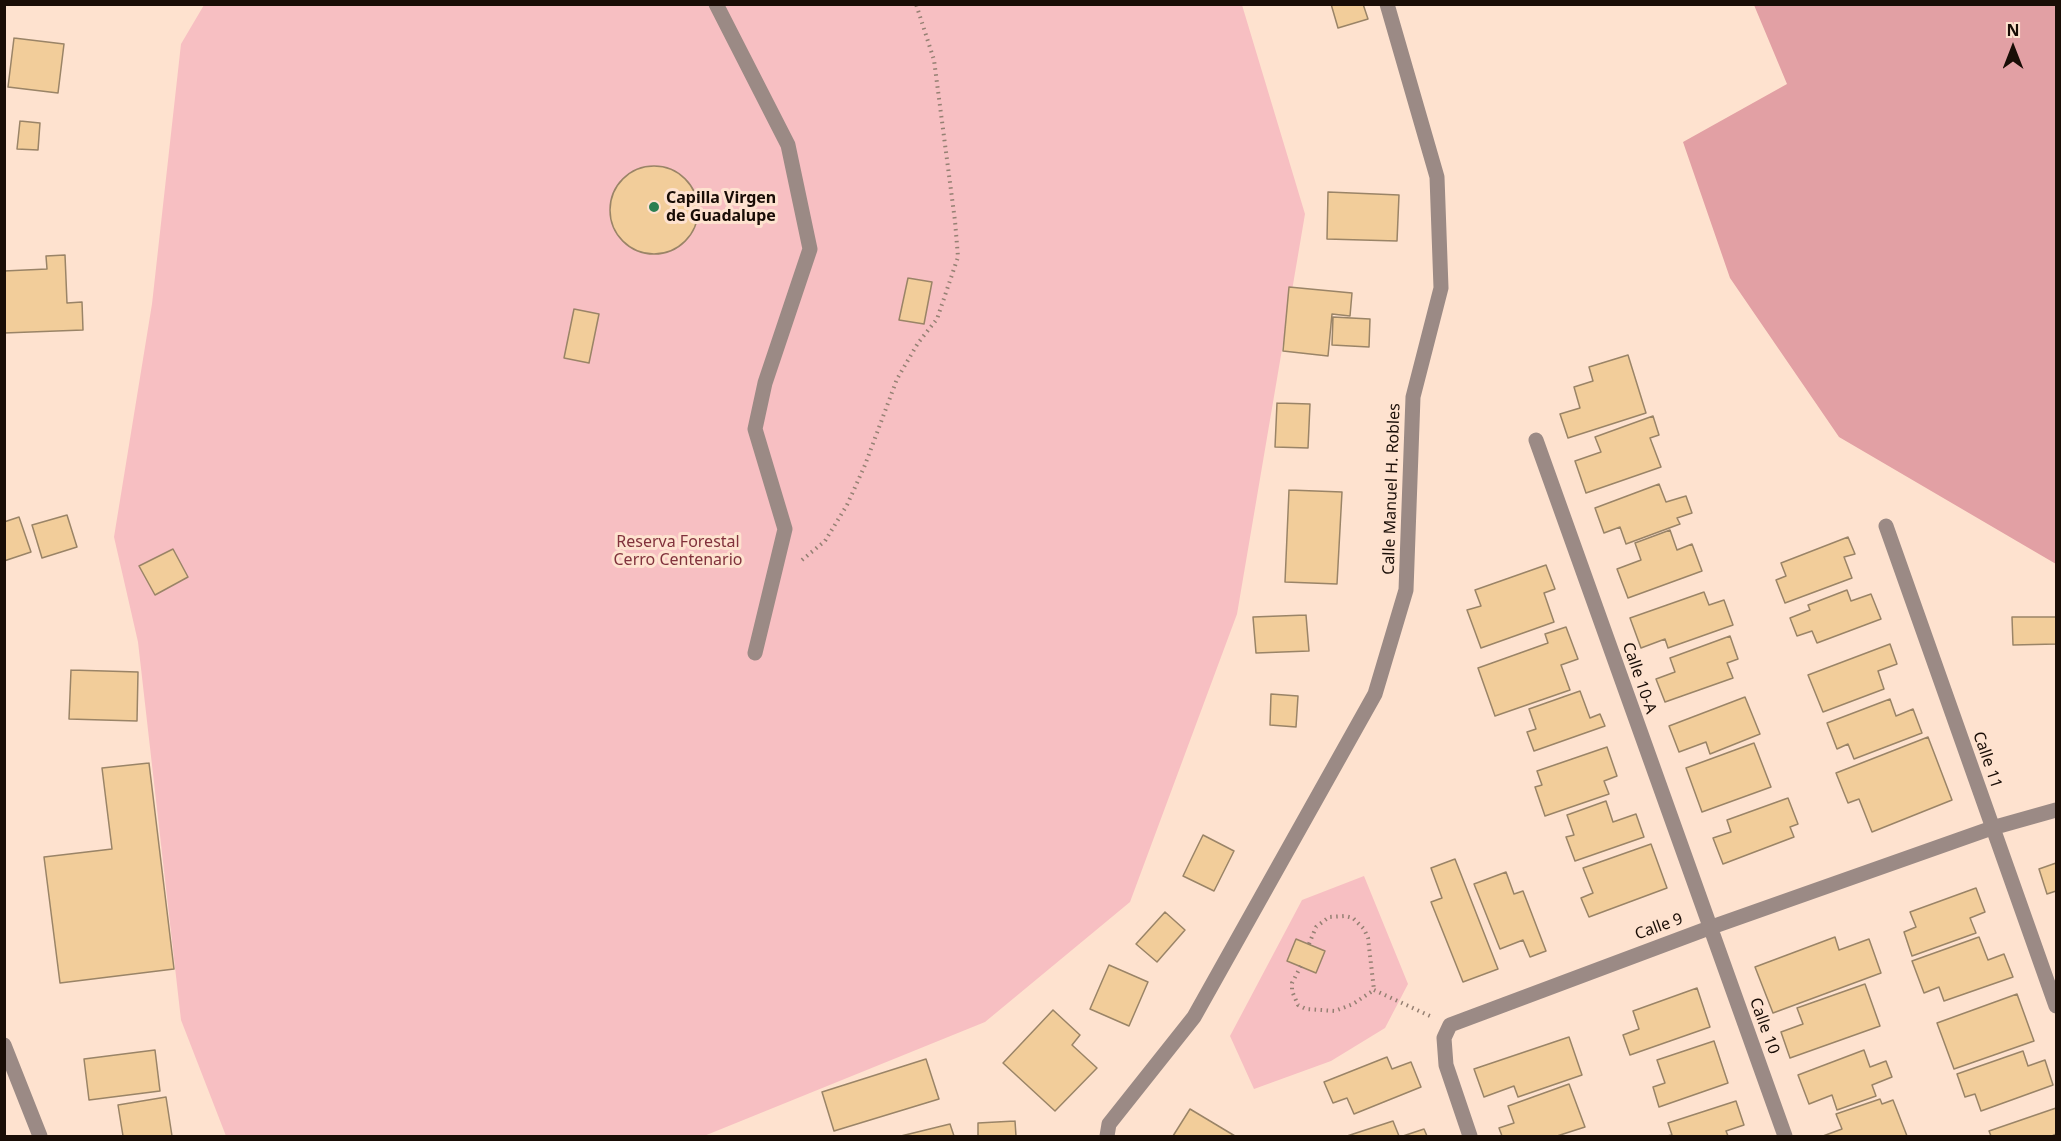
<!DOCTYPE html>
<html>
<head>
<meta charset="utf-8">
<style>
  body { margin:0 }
  #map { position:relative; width:2061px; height:1141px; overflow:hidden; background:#fee2cf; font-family:"Noto Sans",sans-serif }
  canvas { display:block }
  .frame { position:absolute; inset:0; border:6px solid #190d06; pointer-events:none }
  .north { position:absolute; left:1983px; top:18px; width:60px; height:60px; -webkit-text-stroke:4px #fee2cf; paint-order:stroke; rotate:0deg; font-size:16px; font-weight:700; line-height:24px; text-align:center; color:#190d06 }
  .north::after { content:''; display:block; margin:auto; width:21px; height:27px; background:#190d06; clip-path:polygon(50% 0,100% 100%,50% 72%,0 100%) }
</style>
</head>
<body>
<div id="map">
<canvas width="2061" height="1141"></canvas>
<div class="frame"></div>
<div class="north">N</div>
</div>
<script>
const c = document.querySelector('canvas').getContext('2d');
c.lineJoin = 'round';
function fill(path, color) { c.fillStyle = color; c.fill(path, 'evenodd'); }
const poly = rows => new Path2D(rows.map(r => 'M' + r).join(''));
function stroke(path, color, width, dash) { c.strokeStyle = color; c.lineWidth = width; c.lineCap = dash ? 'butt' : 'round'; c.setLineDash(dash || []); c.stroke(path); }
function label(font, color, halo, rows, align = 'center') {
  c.font = font + ' "Noto Sans",sans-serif'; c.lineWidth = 6; c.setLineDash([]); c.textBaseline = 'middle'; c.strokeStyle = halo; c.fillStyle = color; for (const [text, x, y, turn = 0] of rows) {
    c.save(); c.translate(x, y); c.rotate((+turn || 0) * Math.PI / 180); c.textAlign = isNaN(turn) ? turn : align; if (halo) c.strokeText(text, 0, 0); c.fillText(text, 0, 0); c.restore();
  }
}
const green = poly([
  [204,5,1242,5,1305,214,1237,614,1130,902,985,1022,704,1136,226,1136,181,1020,138,642,114,537,152,304,181,44],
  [1364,876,1408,984,1385,1028,1331,1061,1254,1089,1230,1036,1302,900]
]);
const forest = poly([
  [1754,5,2056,5,2056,564,1839,437,1730,278,1683,142,1787,84]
]);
const building = poly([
  [1331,4,1363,4,1368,19,1338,28,1331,4],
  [14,38,64,44,58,93,8,87,14,38],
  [20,121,40,123,38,150,17,149,20,121],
  '610 210a44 44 0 1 1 88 0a44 44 0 1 1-88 0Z',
  [1328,192,1399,195,1397,241,1327,239,1328,192],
  [65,255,67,303,82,302,83,330,4,333,4,271,47,269,46,256,65,255],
  [908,278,932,282,924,324,899,320,908,278],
  [1289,287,1352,293,1350,316,1332,314,1328,356,1283,351,1289,287],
  [574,309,599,314,589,363,564,358,574,309],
  [1333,317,1370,319,1369,347,1332,345,1333,317],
  [1628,355,1646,413,1568,438,1560,414,1580,408,1574,387,1593,381,1589,367,1628,355],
  [1277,403,1310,404,1308,448,1275,447,1277,403],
  [1653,416,1659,435,1650,438,1661,467,1586,493,1575,461,1601,452,1595,437,1653,416],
  [1659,484,1666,502,1686,496,1692,513,1677,518,1680,524,1626,544,1620,527,1604,533,1595,508,1659,484],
  [1289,490,1342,492,1337,584,1285,582,1289,490],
  [67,515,77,547,42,558,32,525,67,515],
  [19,517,31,552,4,561,4,522,19,517],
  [1670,530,1677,550,1692,544,1702,571,1628,598,1617,569,1641,560,1635,543,1670,530],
  [1848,537,1855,554,1844,557,1852,578,1785,603,1776,580,1786,576,1781,563,1848,537],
  [173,549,188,577,155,595,139,566,173,549],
  [1546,565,1555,589,1544,593,1554,622,1481,648,1467,610,1481,606,1475,590,1546,565],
  [1847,590,1851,601,1871,594,1881,619,1817,643,1812,631,1797,636,1790,618,1810,610,1808,605,1847,590],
  [1704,592,1709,605,1724,600,1733,625,1668,648,1665,639,1641,648,1630,618,1704,592],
  [1306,615,1309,651,1256,653,1253,617,1306,615],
  [2012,617,2056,617,2056,644,2013,645,2012,617],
  [1566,627,1578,659,1561,665,1570,690,1495,716,1478,668,1548,643,1545,634,1566,627],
  [1730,636,1738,659,1727,663,1733,678,1665,702,1656,679,1675,672,1670,658,1730,636],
  [1890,644,1897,664,1878,671,1884,689,1823,712,1808,675,1890,644],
  [71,670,138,672,137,721,69,719,71,670],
  [1580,691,1590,718,1600,714,1605,726,1534,751,1527,732,1536,729,1529,709,1580,691],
  [1271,694,1298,696,1296,727,1270,725,1271,694],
  [1745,697,1760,734,1710,754,1706,742,1679,752,1669,726,1745,697],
  [1890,699,1896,716,1913,709,1922,733,1854,759,1848,744,1837,749,1827,723,1890,699],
  [1928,737,1952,800,1872,832,1859,799,1848,803,1836,773,1928,737],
  [1754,743,1771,787,1702,812,1686,768,1754,743],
  [1607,747,1617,776,1604,781,1609,794,1545,816,1535,787,1542,785,1537,771,1607,747],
  [149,763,174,969,60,983,44,857,112,849,102,768,149,763],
  [1788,798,1798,824,1790,827,1794,837,1723,864,1713,838,1731,832,1727,820,1788,798],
  [1606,801,1613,822,1636,814,1644,837,1575,861,1566,837,1574,835,1567,815,1606,801],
  [1203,835,1234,851,1214,891,1183,876,1203,835],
  [1651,844,1667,888,1589,917,1581,898,1593,893,1583,868,1651,844],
  [1455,859,1498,969,1463,982,1431,902,1442,898,1431,868,1455,859],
  [2056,863,2056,891,2047,894,2039,869,2056,863],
  [1506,872,1514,894,1523,891,1546,951,1530,957,1523,940,1500,949,1474,884,1506,872],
  [1976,888,1985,912,1970,918,1976,933,1912,956,1904,932,1916,927,1910,912,1976,888],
  [1165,912,1185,930,1157,962,1136,944,1165,912],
  [1835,937,1839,950,1869,939,1881,973,1773,1013,1755,967,1835,937],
  [1979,937,1988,960,2004,954,2013,977,1944,1001,1939,987,1924,993,1912,961,1979,937],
  [1296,939,1325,951,1316,973,1287,961,1296,939],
  [1109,965,1148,982,1129,1026,1090,1009,1109,965],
  [1865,984,1880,1026,1790,1058,1781,1032,1803,1024,1797,1008,1865,984],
  [1697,988,1710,1027,1630,1055,1623,1035,1639,1029,1633,1011,1697,988],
  [2017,994,2034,1041,1954,1069,1937,1023,2017,994],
  [1053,1010,1080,1035,1072,1045,1097,1068,1055,1111,1003,1063,1053,1010],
  [1569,1037,1582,1075,1518,1097,1514,1086,1484,1097,1474,1069,1569,1037],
  [1714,1041,1728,1083,1659,1107,1653,1087,1665,1083,1657,1060,1714,1041],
  [155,1050,160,1091,89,1100,84,1059,155,1050],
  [1864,1050,1870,1067,1886,1061,1892,1077,1872,1085,1876,1096,1837,1110,1832,1095,1809,1104,1798,1075,1864,1050],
  [2023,1051,2028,1066,2045,1060,2053,1085,1981,1111,1975,1094,1965,1097,1957,1074,2023,1051],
  [1387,1057,1392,1069,1411,1062,1421,1087,1354,1114,1347,1098,1333,1103,1324,1082,1387,1057],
  [926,1059,939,1099,834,1131,822,1092,926,1059],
  [1569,1084,1585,1127,1557,1136,1502,1136,1499,1128,1514,1123,1508,1106,1569,1084],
  [166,1097,172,1136,123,1136,118,1105,166,1097],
  [1880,1099,1882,1104,1893,1100,1907,1136,1823,1136,1842,1129,1836,1114,1880,1099],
  [1736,1101,1744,1125,1726,1131,1728,1136,1667,1136,1672,1135,1668,1123,1736,1101],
  [2056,1108,2056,1134,2052,1136,1991,1136,1989,1131,2056,1108],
  [1190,1109,1235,1136,1173,1136,1190,1109],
  [1015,1121,1016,1136,978,1136,978,1123,1015,1121],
  [1393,1121,1399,1136,1347,1136,1393,1121],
  [950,1124,954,1136,901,1136,950,1124],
  [1424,1129,1427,1136,1403,1136,1424,1129]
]);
const path = poly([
  [802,560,825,541,847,505,865,465,897,379,918,343,937,319,958,257,955,221,934,60,916,4],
  [1309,944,1316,927,1329,917,1345,916,1353,918,1364,929,1368,938,1374,990],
  [1301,966,1292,983,1292,991,1298,1005,1306,1009,1335,1011,1353,1004,1374,990],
  [1374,990,1430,1016]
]);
const lane = poly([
  [716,4,788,145,810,249,765,383,755,429,785,529,755,653]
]);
const street = poly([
  [1536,440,1785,1136],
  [1886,526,2056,1006],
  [4,1045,40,1136],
  [1107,1136,1109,1124,1194,1017,1375,694,1406,590,1413,397,1441,288,1437,177,1387,4],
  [1470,1136,1446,1065,1444,1038,1450,1025,1709,928,1992,828,2056,810]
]);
const markers = [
  [654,207,6,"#2b7f52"]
];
const poiNames = [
  ["Capilla Virgen",666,198],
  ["de Guadalupe",666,216]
];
const streetNames = [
  ["Calle Manuel H. Robles",1392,489,-88],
  ["Calle 10-A",1639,678,71],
  ["Calle 11",1987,760,71],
  ["Calle 9",1659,927,-20],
  ["Calle 10",1764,1026,70]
];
const parkNames = [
  ["Reserva Forestal",678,542],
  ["Cerro Centenario",678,560]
];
fill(green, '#f7bfc2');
fill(forest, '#e2a0a4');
fill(building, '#f2cd9a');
stroke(building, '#9a8467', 1.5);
stroke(path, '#958073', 4, [1.5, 4.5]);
stroke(lane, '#9b8a85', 15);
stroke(street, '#9b8a85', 15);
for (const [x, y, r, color] of markers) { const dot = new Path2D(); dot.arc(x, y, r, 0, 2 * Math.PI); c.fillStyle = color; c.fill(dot); stroke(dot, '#fee2cf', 2); }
label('bold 16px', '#190d06', '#fee2cf', poiNames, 'left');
label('16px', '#190d06', '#fee2cf', streetNames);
label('16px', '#81323c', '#fee2cf', parkNames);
</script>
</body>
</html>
